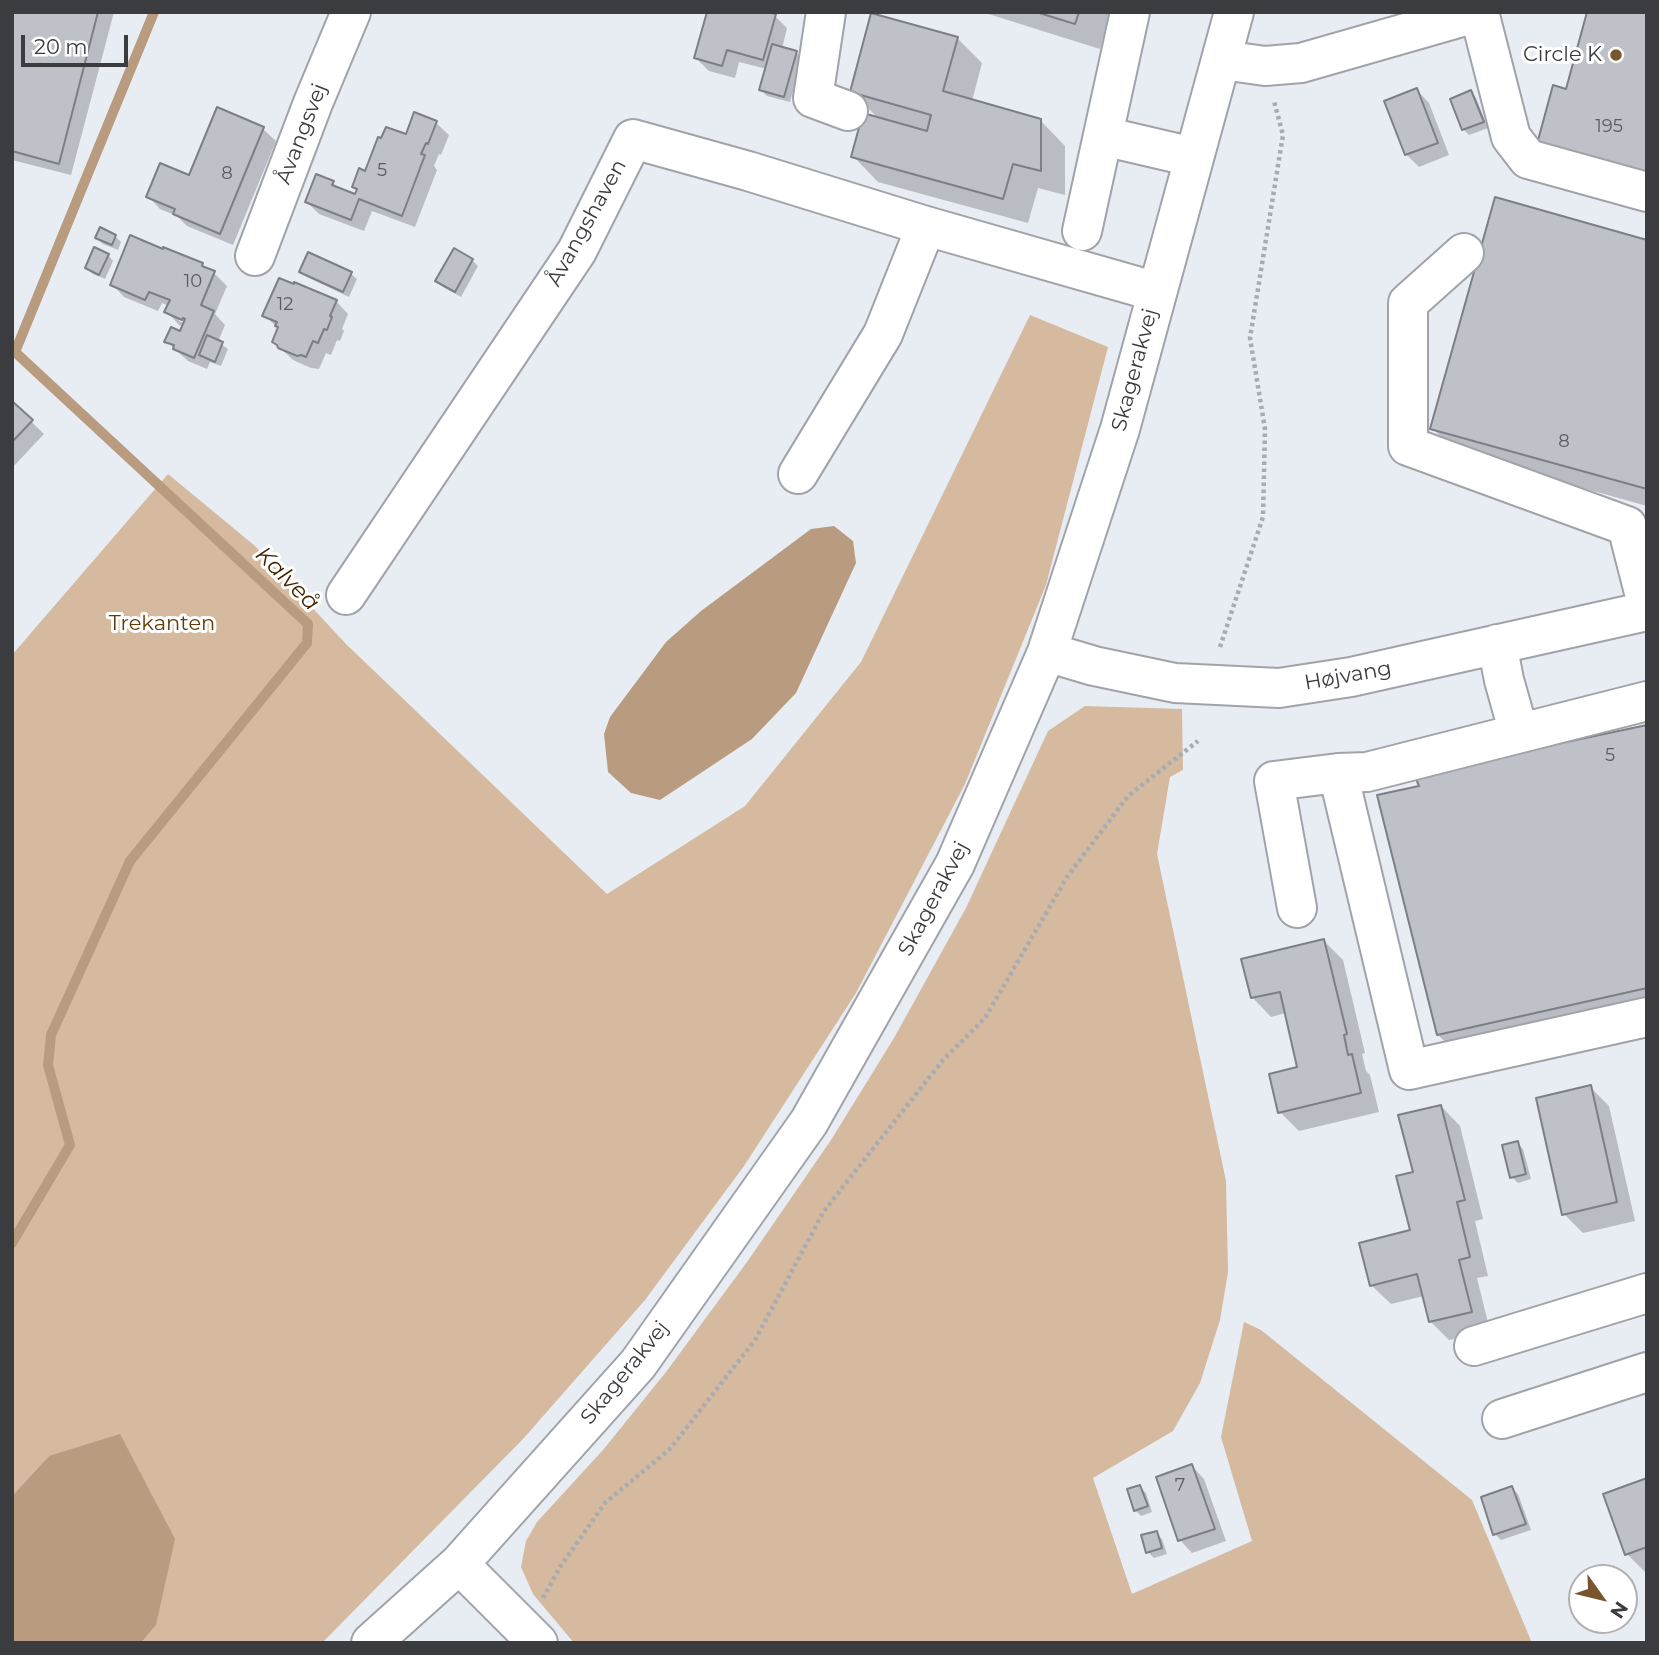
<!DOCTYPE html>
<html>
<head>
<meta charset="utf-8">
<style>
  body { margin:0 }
  #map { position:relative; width:1659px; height:1655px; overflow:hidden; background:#e8ecf3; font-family:Montserrat,sans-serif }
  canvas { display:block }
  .frame { position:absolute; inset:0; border:14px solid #3b3c3f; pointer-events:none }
  .north { position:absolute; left:1568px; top:1564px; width:70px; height:70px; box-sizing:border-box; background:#fff; border:2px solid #b1b1b2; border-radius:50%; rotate:124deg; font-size:19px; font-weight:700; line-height:28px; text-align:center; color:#3b3c3f }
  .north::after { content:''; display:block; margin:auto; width:24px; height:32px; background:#78552e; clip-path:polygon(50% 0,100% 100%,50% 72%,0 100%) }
  .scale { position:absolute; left:21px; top:35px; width:107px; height:32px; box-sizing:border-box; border:4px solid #3b3c3f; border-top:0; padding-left:9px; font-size:21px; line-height:24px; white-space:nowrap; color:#3b3c3f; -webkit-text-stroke:5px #fff; paint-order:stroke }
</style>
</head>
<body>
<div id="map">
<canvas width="1659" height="1655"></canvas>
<div class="frame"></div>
<div class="north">N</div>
<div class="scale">20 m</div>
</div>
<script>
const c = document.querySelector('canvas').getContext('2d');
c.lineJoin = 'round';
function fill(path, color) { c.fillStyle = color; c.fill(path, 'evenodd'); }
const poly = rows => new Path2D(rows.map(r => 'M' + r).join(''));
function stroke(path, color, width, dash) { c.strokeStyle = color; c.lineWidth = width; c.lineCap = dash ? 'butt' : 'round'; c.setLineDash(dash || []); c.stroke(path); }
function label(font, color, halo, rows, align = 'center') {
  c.font = font + ' Montserrat,sans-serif'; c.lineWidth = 6; c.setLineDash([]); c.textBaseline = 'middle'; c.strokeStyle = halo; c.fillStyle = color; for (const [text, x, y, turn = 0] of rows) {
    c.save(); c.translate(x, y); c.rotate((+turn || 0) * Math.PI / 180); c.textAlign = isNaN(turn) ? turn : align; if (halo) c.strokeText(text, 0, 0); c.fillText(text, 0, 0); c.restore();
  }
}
const green = poly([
  [1030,315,1108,347,1046,585,965,784,856,993,744,1166,645,1300,523,1439,322,1643,141,1643,156,1625,49,1456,12,1496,12,655,168,474,255,546,346,644,607,894,745,806,861,662],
  [1085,706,1182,709,1183,770,1170,777,1157,854,1226,1181,1228,1272,1220,1320,1200,1383,1173,1431,1093,1478,1132,1594,1252,1541,1221,1437,1244,1322,1261,1330,1472,1500,1532,1643,574,1643,533,1594,521,1567,526,1541,537,1522,603,1450,666,1372,747,1262,831,1140,894,1038,966,908,1048,731]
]);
const water = poly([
  [834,526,853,541,856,563,796,693,752,739,660,800,631,793,608,772,604,734,610,717,666,642,701,611,811,529],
  [120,1434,175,1539,156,1625,141,1643,12,1643,12,1496,49,1456]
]);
const shadow = poly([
  [12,12,114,12,71,175,12,160],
  [982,12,1112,12,1100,49],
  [775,16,787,28,782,49,796,53,802,58,790,102,767,96,761,90,767,69,739,62,735,78,709,71,696,58],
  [957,38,982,63,972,101,1040,120,1065,146,1065,195,1038,188,1028,223,878,182,853,156,880,120,851,91],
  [1417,90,1429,103,1449,155,1419,167,1406,154],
  [1470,93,1476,98,1488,128,1469,135,1463,129],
  [436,123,449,135,441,155,439,154,434,166,437,170,415,227,372,211,364,231,319,214,307,202,333,183,341,191,356,197,358,191,354,187,366,173,407,137],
  [263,129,276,141,233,245,187,226,177,216,160,209,148,196,190,177],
  [115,236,121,242,118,250,103,244,97,238],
  [1647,242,1647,506,1458,453,1432,428],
  [108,255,113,261,105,279,93,274,87,268],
  [472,260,478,266,461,297,443,287,438,281],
  [202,265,208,270,214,273,227,286,215,314,225,325,218,342,228,349,221,366,210,362,207,369,188,361,166,341,181,333,184,327,179,325,167,312,169,306,162,303,158,311,124,297,112,284],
  [179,317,191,322,190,325,179,321],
  [301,272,351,274,357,279,349,297,307,277],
  [336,301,348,314,342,329,344,331,340,341,337,340,331,355,326,353,319,369,311,368,293,360,274,342,279,329,265,316],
  [12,403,44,434,12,468],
  [1647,727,1647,1018,1464,1060,1438,1035],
  [1324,941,1343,960,1365,1053,1362,1054,1366,1071,1370,1075,1379,1112,1299,1131,1280,1112,1300,1069,1286,1013,1271,1017,1252,997],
  [1590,1087,1609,1106,1635,1221,1583,1233,1564,1214],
  [1441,1106,1460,1126,1483,1219,1475,1221,1488,1276,1477,1278,1490,1331,1449,1340,1430,1321,1424,1296,1391,1304,1371,1285,1412,1231,1415,1174],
  [1517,1143,1523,1149,1531,1179,1518,1183,1512,1177],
  [1192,1466,1204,1479,1226,1541,1192,1553,1180,1540],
  [1647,1480,1647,1574,1627,1554,1605,1495],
  [1140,1487,1146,1493,1152,1512,1141,1516,1135,1510],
  [1512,1488,1518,1494,1531,1530,1501,1540,1495,1534],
  [1156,1533,1162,1539,1167,1554,1154,1558,1148,1552,1143,1536]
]);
const stream = poly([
  [12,1243,70,1145,48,1065,51,1035,130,861,307,643,308,624,15,352,154,12]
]);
const building = poly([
  [12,12,98,12,59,164,12,151,12,12],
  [707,12,769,12,776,14,763,60,727,50,722,66,694,58,707,12],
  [1036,12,1079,12,1075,24,1036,12],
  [1587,12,1647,12,1647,174,1537,144,1553,85,1566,89,1587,12],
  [871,13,958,37,943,91,1041,119,1041,171,1013,164,1003,199,851,157,863,113,927,131,931,115,850,92,871,13],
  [772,44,797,51,784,97,759,90,772,44],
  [1417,88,1438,143,1405,155,1384,101,1417,88],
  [1471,90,1484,122,1462,130,1450,99,1471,90],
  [217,107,264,127,220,234,173,214,175,209,146,197,160,163,189,175,217,107],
  [414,112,437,121,428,144,426,143,421,154,425,155,402,216,359,199,351,220,305,202,316,174,334,181,332,185,355,194,357,189,352,187,359,168,365,171,378,137,381,138,386,127,406,134,414,112],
  [1495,197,1647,240,1647,489,1430,429,1495,197],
  [100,227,116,235,112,245,95,238,100,227],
  [130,235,163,249,163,247,203,263,202,266,215,271,201,305,214,311,194,358,173,349,174,345,164,342,171,327,180,331,185,319,183,318,182,320,164,312,170,300,149,292,145,300,110,285,130,235],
  [94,247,109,254,99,275,85,268,94,247],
  [454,248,473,259,455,292,435,281,454,248],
  [308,252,352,272,343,292,299,272,308,252],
  [279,278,294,284,294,282,337,300,330,316,332,317,327,330,324,329,318,343,313,341,306,357,301,355,297,356,278,348,277,345,272,342,278,327,275,326,277,322,262,316,279,278],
  [207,335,223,342,215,362,199,355,207,335],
  [12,401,33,420,12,442,12,401],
  [1647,725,1647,988,1437,1035,1377,795,1419,786,1414,774,1647,725],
  [1324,939,1347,1034,1344,1035,1348,1055,1352,1054,1361,1093,1278,1113,1269,1074,1297,1067,1280,992,1251,998,1241,959,1324,939],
  [1591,1085,1617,1202,1562,1215,1536,1098,1591,1085],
  [1441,1105,1465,1200,1457,1202,1470,1257,1459,1260,1472,1312,1429,1322,1417,1274,1370,1286,1359,1243,1410,1230,1396,1176,1413,1172,1398,1115,1441,1105],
  [1518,1141,1526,1174,1510,1178,1502,1145,1518,1141],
  [1192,1464,1215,1529,1178,1541,1156,1477,1192,1464],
  [1647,1478,1647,1547,1625,1555,1603,1494,1647,1478],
  [1140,1485,1148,1506,1134,1511,1127,1489,1140,1485],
  [1512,1486,1526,1524,1493,1535,1481,1497,1512,1486],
  [1157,1531,1162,1548,1146,1553,1141,1535,1157,1531]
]);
const path = poly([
  [1220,647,1263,517,1265,429,1250,338,1283,135,1274,101],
  [543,1598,560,1567,605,1503,670,1449,755,1340,824,1211,943,1060,985,1018,1067,877,1128,796,1198,741]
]);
const minor = poly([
  [826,12,813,98,848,111],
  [1479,12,1511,137,1528,159,1647,192],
  [1222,60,1265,66,1301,63,1479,12],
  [1103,136,1193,157],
  [1082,231,1130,12],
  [1464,253,1408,303,1408,446,1627,526,1647,604],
  [255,256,313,103,351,12],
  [798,474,883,334,926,226],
  [346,595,577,251,633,139,748,171,926,226,1157,292],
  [1497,644,1504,680,1519,733],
  [1047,652,1094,666,1175,683,1279,688,1351,677,1647,611],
  [1338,773,1367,772,1647,701],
  [1297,908,1274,781,1338,773,1409,1070,1647,1017],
  [1474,1346,1647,1293],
  [1502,1419,1647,1372],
  [459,1564,538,1643],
  [371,1643,459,1564,638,1364,809,1122,955,864,1047,652,1120,429,1234,12]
]);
const markers = [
  [1616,55,7,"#78552e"]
];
const numberNames = [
  ["195",1609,127],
  ["5",382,171],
  ["8",227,174],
  ["10",193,282],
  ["12",285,305],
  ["8",1564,442],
  ["5",1610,756],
  ["7",1180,1486]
];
const poiNames = [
  ["Circle K",1602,55]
];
const streetNames = [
  ["Åvangsvej",302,134,-69],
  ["Åvangshaven",587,223,-61],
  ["Skagerakvej",1135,370,-75],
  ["Højvang",1348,676,-10],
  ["Skagerakvej",934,899,-62],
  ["Skagerakvej",625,1373,-51]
];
const parkNames = [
  ["Trekanten",162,624]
];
const waterNames = [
  ["Kalveå",287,579,45]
];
fill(green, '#d5ba9f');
fill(water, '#b99c80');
fill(shadow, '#0003');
stroke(stream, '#b99c80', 10);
fill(building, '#bec1c8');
stroke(building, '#7c7f85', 2);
stroke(minor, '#a0a3aa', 42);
stroke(path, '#a8abb0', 4.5, [3.5, 3.5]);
stroke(minor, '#fff', 38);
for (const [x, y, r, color] of markers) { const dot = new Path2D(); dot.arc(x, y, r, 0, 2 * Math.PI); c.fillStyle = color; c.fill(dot); stroke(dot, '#fff', 2.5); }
label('18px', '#5c5d61', null, numberNames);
label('21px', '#3b3c3f', '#fff', poiNames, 'right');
label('21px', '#3b3c3f', '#fff', streetNames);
label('21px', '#623b06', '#fff', parkNames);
label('italic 23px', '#432500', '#fff', waterNames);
</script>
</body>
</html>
